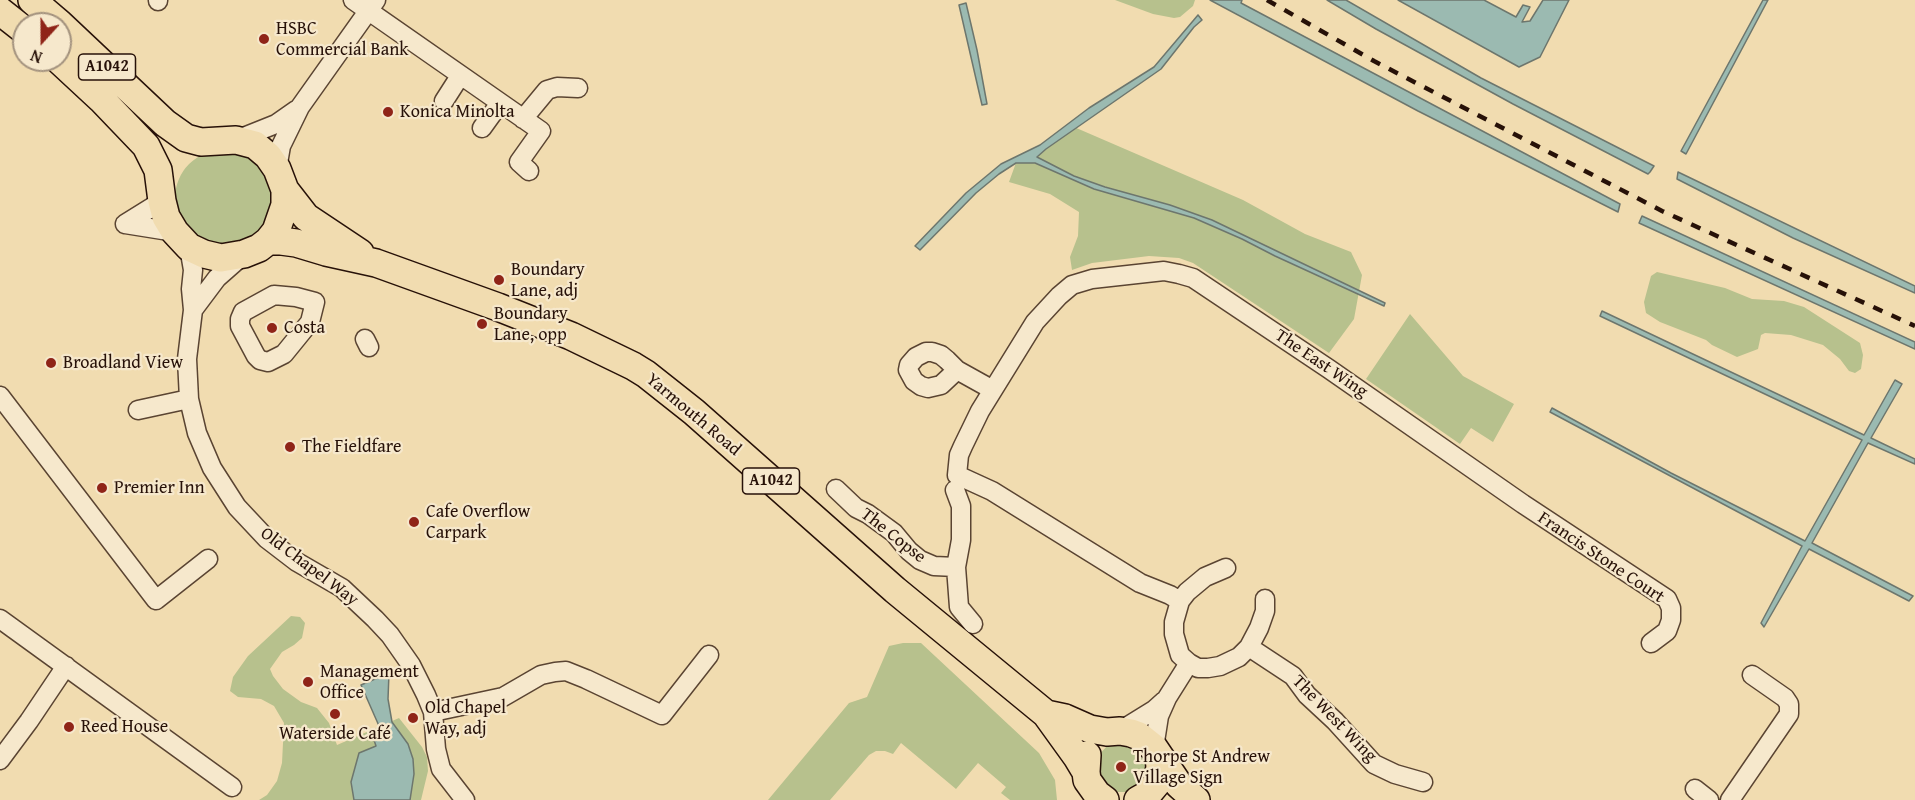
<!DOCTYPE html>
<html>
<head>
<meta charset="utf-8">
<style>
  body { margin:0 }
  #map { position:relative; width:1915px; height:800px; overflow:hidden; background:#f1dcb0; font-family:"Gentium Book Plus",serif }
  canvas { display:block }
  .north { position:absolute; left:12px; top:12px; width:60px; height:60px; box-sizing:border-box; background:#f6e8cc; border:2px solid #a3927e; border-radius:50%; rotate:201deg; font-size:16px; font-weight:700; line-height:24px; text-align:center; color:#271108 }
  .north::after { content:''; display:block; margin:auto; width:21px; height:27px; background:#8f2418; clip-path:polygon(50% 0,100% 100%,50% 72%,0 100%) }
</style>
</head>
<body>
<div id="map">
<canvas width="1915" height="800"></canvas>
<div class="north">N</div>
</div>
<script>
const c = document.querySelector('canvas').getContext('2d');
c.lineJoin = 'round';
function fill(path, color) { c.fillStyle = color; c.fill(path, 'evenodd'); }
const poly = rows => new Path2D(rows.map(r => 'M' + r).join(''));
function stroke(path, color, width, dash) { c.strokeStyle = color; c.lineWidth = width; c.lineCap = dash ? 'butt' : 'round'; c.setLineDash(dash || []); c.stroke(path); }
function label(font, color, halo, rows, align = 'center') {
  c.font = font + ' "Gentium Book Plus",serif'; c.lineWidth = 4.5; c.setLineDash([]); c.textBaseline = 'middle'; c.strokeStyle = halo; c.fillStyle = color; for (const [text, x, y, turn = 0] of rows) {
    c.save(); c.translate(x, y); c.rotate((+turn || 0) * Math.PI / 180); c.textAlign = isNaN(turn) ? turn : align; if (halo) c.strokeText(text, 0, 0); c.fillText(text, 0, 0); c.restore();
  }
}
const green = poly([
  [1115,0,1195,0,1193,6,1180,17,1174,18,1153,14],
  [1074,127,1243,200,1305,234,1351,252,1362,275,1354,319,1329,353,1193,263,1179,258,1149,256,1092,263,1072,270,1070,257,1078,236,1079,212,1050,194,1009,182,1017,160],
  '175 198a48 48 0 1 1 96 0a48 48 0 1 1-96 0Z',
  [1657,272,1725,288,1752,299,1784,301,1804,307,1860,343,1863,355,1861,369,1855,373,1849,371,1840,359,1823,345,1791,335,1765,333,1761,335,1758,349,1737,357,1712,345,1706,340,1660,322,1646,313,1644,302,1651,276],
  [1410,314,1463,376,1514,404,1493,442,1471,428,1460,444,1366,379],
  [291,616,300,617,305,623,302,638,294,645,282,652,270,669,273,676,283,689,301,702,317,708,329,723,337,745,399,718,422,747,427,757,428,771,421,800,259,800,267,795,277,781,282,763,284,723,274,706,261,699,238,697,230,691,233,677,248,656],
  [903,643,921,643,1039,753,1055,780,1057,800,1010,800,1001,793,1006,787,978,763,956,789,901,743,893,754,885,751,876,751,869,755,830,800,768,800,849,703,867,697,889,646],
  [1123,742,1143,754,1146,769,1140,784,1126,792,1118,792,1110,791,1099,780,1097,757,1108,745]
]);
const water = poly([
  [1210,0,1242,0,1241,3,1620,204,1618,212,1418,111,1210,0],
  [1327,0,1346,0,1481,78,1654,166,1650,172,1648,174,1513,104,1376,29,1327,0],
  [1398,0,1484,0,1516,17,1523,5,1530,7,1522,22,1530,21,1543,0,1569,0,1540,57,1519,67,1398,0],
  [1763,0,1768,0,1686,154,1681,151,1763,0],
  [966,3,977,50,987,104,982,105,959,5,966,3],
  [1198,15,1202,20,1194,27,1161,69,1046,149,1037,157,1074,176,1105,187,1170,205,1212,220,1385,303,1384,306,1275,256,1242,239,1194,218,1094,189,1035,163,1016,163,999,174,976,193,920,250,915,246,966,193,1001,164,1040,145,1089,108,1154,67,1198,15],
  [1678,172,1915,286,1915,293,1793,238,1677,179,1678,172],
  [1642,216,1915,342,1915,349,1639,223,1642,216],
  [1602,311,1864,435,1895,380,1902,384,1871,438,1915,459,1915,464,1868,443,1812,543,1913,596,1909,601,1809,549,1764,627,1761,623,1802,546,1550,412,1552,408,1671,473,1805,541,1862,440,1600,316,1602,311],
  [389,673,388,699,392,722,408,744,413,759,414,774,410,800,354,800,351,782,359,753,376,746,374,740,383,735,361,685,389,673]
]);
const minor = poly([
  [353,0,541,131,519,162,529,171],
  [158,1,158,0],
  [444,101,460,76],
  [523,119,547,90,557,87,578,88],
  [482,128,500,103],
  [236,140,276,124,296,110],
  [277,169,281,146,300,107,376,0],
  [125,224,175,232],
  [125,224,162,201],
  [189,247,193,270,191,289,193,310,187,359,189,399,197,433,212,468,237,507,267,539,297,562,342,588,375,619,390,635,411,665,426,695,433,712,436,749,441,769,465,800],
  [274,295,296,297,315,302,310,322,284,354,268,362,260,360,256,356,240,326,240,319,243,312,274,295],
  [193,310,217,278,242,256],
  [365,339,369,347],
  [957,370,941,385,928,388,921,386,914,381,908,370,909,365,916,357,926,352,932,352,941,355,947,360,957,370,993,390],
  [0,396,156,600,208,559],
  [138,410,189,399],
  [836,489,856,508,868,514,894,533,909,551,920,560,934,566,956,567],
  [955,490,961,506,961,540,956,567,959,607,973,624],
  [1226,568,1205,577,1187,592,1180,601,1174,622,1174,634,1180,655,1189,663,1198,668,1208,668,1220,666,1239,657,1249,647,1259,628,1265,611,1265,599],
  [1180,601,1170,595,1140,583,992,491,957,475,959,455,963,446,980,411,1035,322,1059,296,1072,285,1092,279,1164,271,1179,274,1193,278,1329,369,1523,504,1667,599,1671,608,1671,620,1667,631,1651,643],
  [0,619,232,787],
  [1249,647,1293,676,1307,695,1335,721,1374,764,1395,774,1423,782],
  [433,712,503,697,541,675,555,672,566,671,586,679,662,715,709,655],
  [1120,731,1154,710,1164,701],
  [1154,748,1159,716,1167,698,1189,663],
  [0,760,29,721,66,666],
  [1695,789,1709,800],
  [1730,800,1789,714,1789,704,1785,698,1752,675]
]);
const highway = poly([
  [32,0,60,24],
  [0,11,24,30],
  [60,24,165,123,186,138,201,142,236,140,255,145,268,156,277,169,285,190,306,217,360,253],
  [59,60,101,99,146,146,158,170,162,201,166,217,175,232,189,247,204,254,221,258,244,254,259,248,268,241,276,231,285,205,285,190],
  [268,241,281,241,296,243,326,252,376,263,498,307,571,336,633,366,646,374,694,412,895,590,1046,714,1077,757,1086,772],
  [1046,714,1065,718,1090,729,1107,732,1120,731,1131,733,1139,736,1154,748,1179,785,1196,800],
  [1087,755,1086,772,1087,780,1097,794,1105,800],
  [1138,800,1147,795,1157,783,1160,767,1159,757]
]);
const rail = poly([
  [1267,0,1374,61,1662,211,1915,326]
]);
const markers = [
  [264,39,6,"#8f2418"],
  [388,112,6,"#8f2418"],
  [499,280,6,"#8f2418"],
  [482,324,6,"#8f2418"],
  [272,328,6,"#8f2418"],
  [51,363,6,"#8f2418"],
  [290,447,6,"#8f2418"],
  [102,488,6,"#8f2418"],
  [414,522,6,"#8f2418"],
  [308,682,6,"#8f2418"],
  [335,714,6,"#8f2418"],
  [413,718,6,"#8f2418"],
  [69,727,6,"#8f2418"],
  [1121,767,6,"#8f2418"]
];
const shields = [
  [107,67,57],
  [771,481,57]
];
const shieldNames = [
  ["A1042",107,67],
  ["A1042",771,481]
];
const poiNames = [
  ["HSBC",276,29],
  ["Commercial Bank",276,50],
  ["Konica Minolta",400,112],
  ["Boundary",511,270],
  ["Lane, adj",511,291],
  ["Boundary",494,314],
  ["Lane, opp",494,335],
  ["Costa",284,328],
  ["Broadland View",63,363],
  ["The Fieldfare",302,447],
  ["Premier Inn",114,488],
  ["Cafe Overflow",426,512],
  ["Carpark",426,533],
  ["Management",320,672],
  ["Office",320,693],
  ["Old Chapel",425,708],
  ["Way, adj",425,729],
  ["Reed House",81,727],
  ["Waterside Café",335,734,"center"],
  ["Thorpe St Andrew",1133,757],
  ["Village Sign",1133,778]
];
const streetNames = [
  ["The East Wing",1321,364,34],
  ["Yarmouth Road",693,415,40],
  ["The Copse",893,536,38],
  ["Francis Stone Court",1601,558,34],
  ["Old Chapel Way",309,567,37],
  ["The West Wing",1334,719,46]
];
fill(green, '#b7c18d');
fill(water, '#9bbab1');
stroke(water, '#6d766d', 1.5);
stroke(minor, '#5a4432', 21);
stroke(highway, '#271108', 30);
stroke(minor, '#f6e8cc', 18);
stroke(highway, '#f1dcb0', 27);
stroke(rail, '#271108', 4.5, [10, 10]);
for (const [x, y, r, color] of markers) { const dot = new Path2D(); dot.arc(x, y, r, 0, 2 * Math.PI); c.fillStyle = color; c.fill(dot); stroke(dot, '#f6e8cc', 2); }
for (const [x, y, w] of shields) { const box = new Path2D(); box.roundRect(x - w / 2, y - 13, w, 26, 4.5); c.fillStyle = '#f6e8cc'; c.fill(box); stroke(box, '#271108', 1.5); }
label('bold 16px', '#271108', null, shieldNames);
label('18px', '#271108', '#f6e8cc', poiNames, 'left');
label('18px', '#271108', '#f6e8cc', streetNames);
</script>
</body>
</html>
